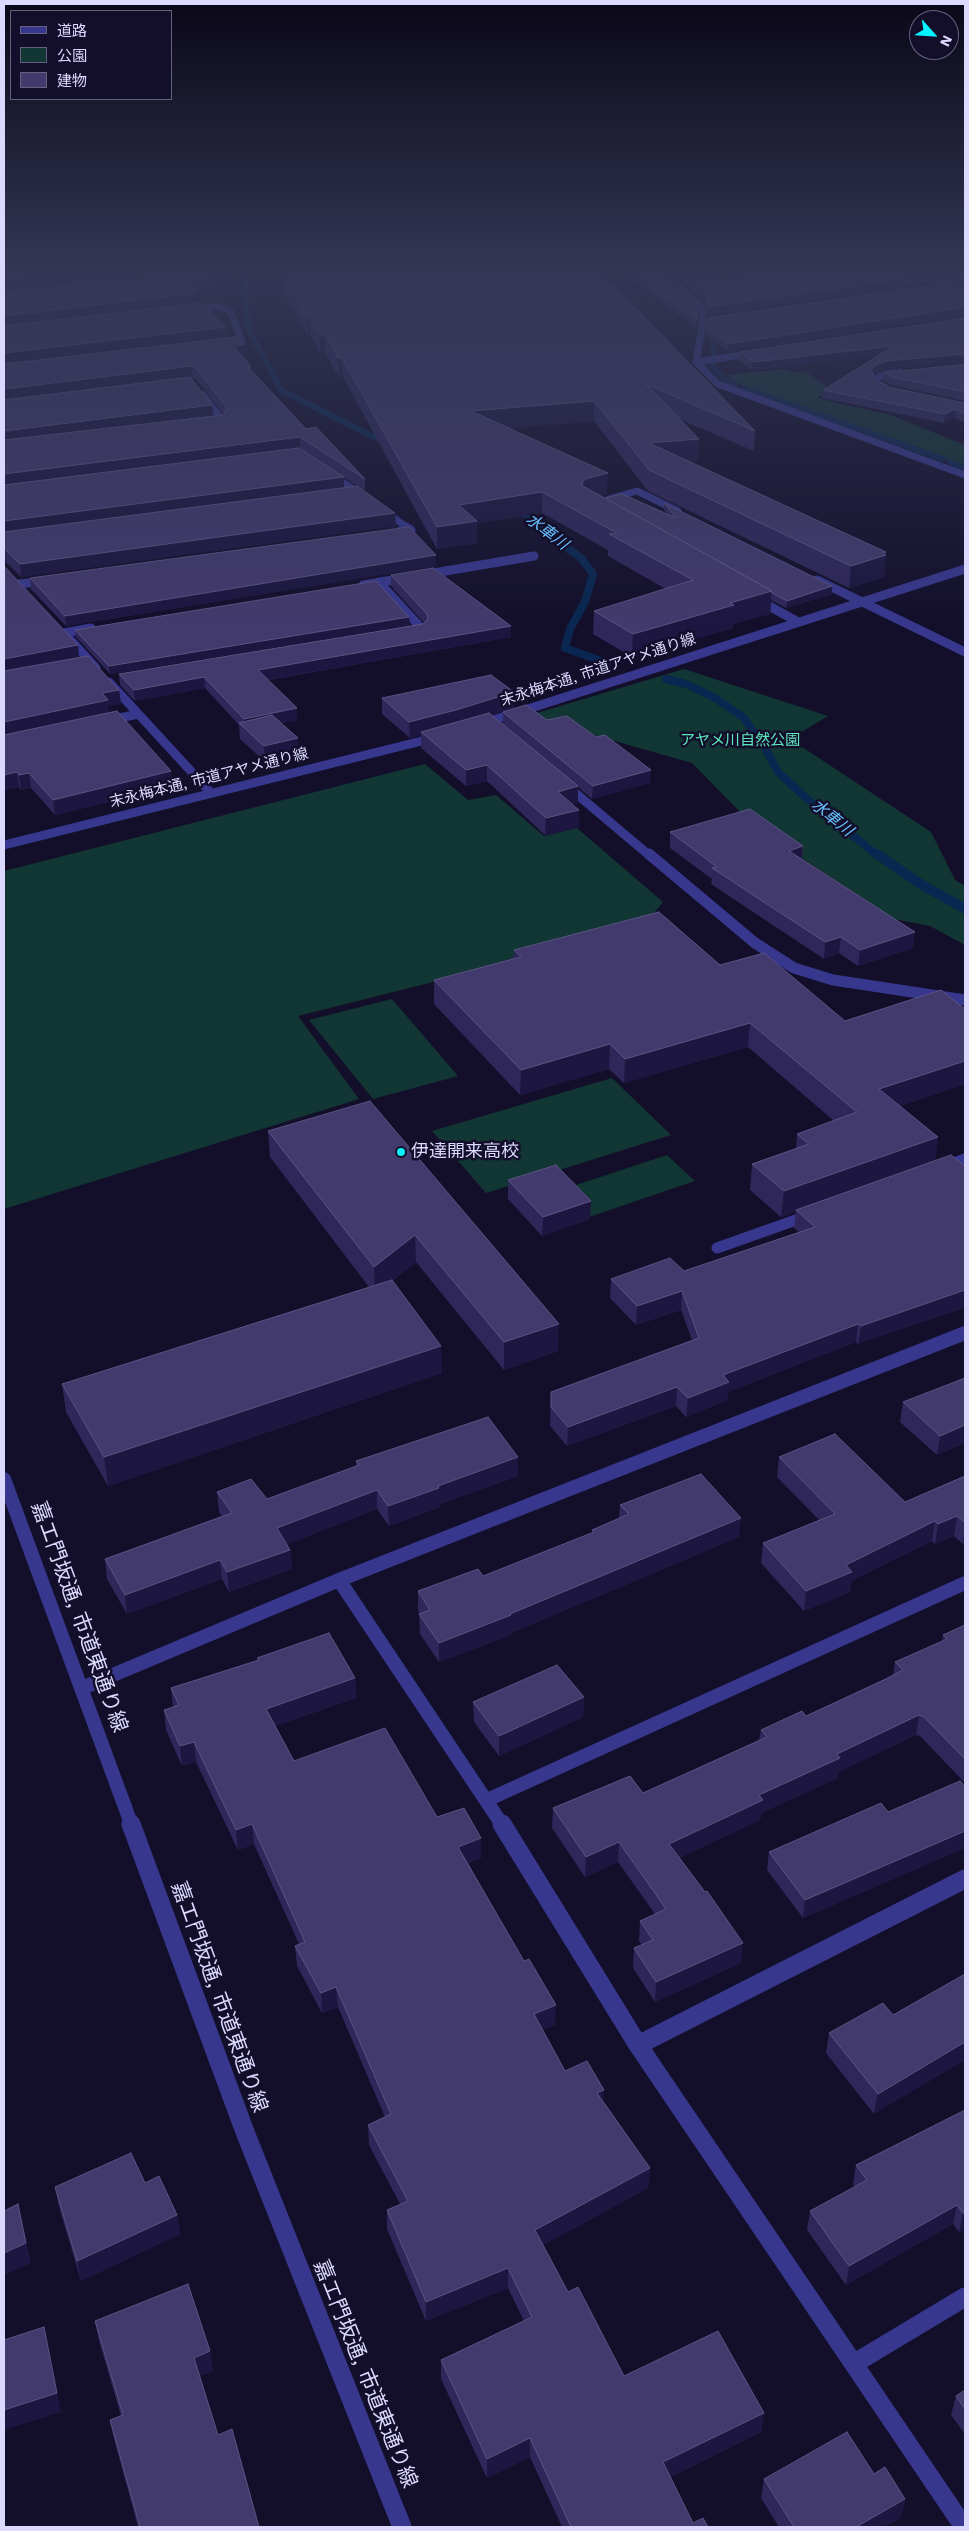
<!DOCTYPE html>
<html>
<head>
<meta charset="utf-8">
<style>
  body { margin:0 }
  #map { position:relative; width:969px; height:2531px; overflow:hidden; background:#130f2b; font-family:"Work Sans","Noto Sans JP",sans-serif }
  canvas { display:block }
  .frame { position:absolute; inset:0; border:5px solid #dcd9ff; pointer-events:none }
  .legend { position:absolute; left:10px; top:10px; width:162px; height:90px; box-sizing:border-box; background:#130f2b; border:1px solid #636080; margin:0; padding:6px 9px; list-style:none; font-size:15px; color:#dcd9ff }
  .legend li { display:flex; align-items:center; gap:10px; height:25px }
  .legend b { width:25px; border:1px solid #636080 }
  .north { position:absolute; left:909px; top:10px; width:50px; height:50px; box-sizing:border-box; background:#130f2b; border:1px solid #636080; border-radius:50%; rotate:116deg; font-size:14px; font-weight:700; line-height:20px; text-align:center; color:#dcd9ff }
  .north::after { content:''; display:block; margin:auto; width:18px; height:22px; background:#05f2ff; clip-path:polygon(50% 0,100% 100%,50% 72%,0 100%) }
</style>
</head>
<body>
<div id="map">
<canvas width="969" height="2531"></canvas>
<div class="frame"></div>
<ul class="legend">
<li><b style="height:6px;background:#37388d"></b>道路</li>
<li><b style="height:14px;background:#123633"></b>公園</li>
<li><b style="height:14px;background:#423a6c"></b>建物</li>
</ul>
<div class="north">N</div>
</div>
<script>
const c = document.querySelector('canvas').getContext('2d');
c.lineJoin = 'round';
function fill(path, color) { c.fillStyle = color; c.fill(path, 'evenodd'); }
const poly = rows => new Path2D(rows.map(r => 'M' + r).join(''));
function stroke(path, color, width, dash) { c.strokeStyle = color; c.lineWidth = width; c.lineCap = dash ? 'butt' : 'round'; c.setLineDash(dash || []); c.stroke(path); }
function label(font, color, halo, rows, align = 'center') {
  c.font = font + ' "Work Sans","Noto Sans JP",sans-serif'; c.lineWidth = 5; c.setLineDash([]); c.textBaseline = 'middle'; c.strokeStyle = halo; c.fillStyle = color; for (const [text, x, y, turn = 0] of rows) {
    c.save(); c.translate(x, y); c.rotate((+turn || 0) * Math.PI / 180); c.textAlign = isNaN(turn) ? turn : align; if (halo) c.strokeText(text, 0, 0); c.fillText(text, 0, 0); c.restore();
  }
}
const green = poly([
  [785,369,791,372,805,371,830,389,817,398,890,415,965,445,965,466,746,387,725,375],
  [684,669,828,716,790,739,931,832,955,880,965,886,965,945,930,926,894,919,782,845,748,820,692,763,527,716],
  [425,764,468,800,496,795,544,836,577,828,663,902,640,930,298,1016,359,1099,4,1209,4,871],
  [392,999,458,1076,373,1099,309,1020],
  [612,1078,671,1135,486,1193,432,1131],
  [667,1155,695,1181,589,1217,561,1190]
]);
const streamFar2 = poly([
  [247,273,245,290,248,328,281,390,388,444],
  [676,273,688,280],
  [713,357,715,326],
  [713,363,713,367,726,381,735,384],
  [744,388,943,459],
  [950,462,965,468],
  [514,507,541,528]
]);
const streamFar1 = poly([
  [540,527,582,559,593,574,585,602,570,629,565,648,607,663],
  [666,679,686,684,715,698,743,717,764,746,778,772,805,797,878,856]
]);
const stream = poly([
  [877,854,919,883,965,909]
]);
const minorFar4 = poly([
  [661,273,702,307,703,321,696,362,718,384,965,475],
  [191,310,218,306,231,312,242,342,225,344],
  [696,362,755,353],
  [887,389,879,385,875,379,886,374,900,372],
  [202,394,223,421,215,422],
  [330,474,359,493],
  [609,499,637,491,678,511],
  [383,510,408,528]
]);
const minorFar3 = poly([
  [400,531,411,530,406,527],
  [817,580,965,652],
  [379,582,422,629,411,631],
  [19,584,46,581],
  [363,585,534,556],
  [755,598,798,622],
  [64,633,91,628],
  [106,721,138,714],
  [566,785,650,856]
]);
const minorFar2 = poly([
  [649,854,755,943,794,968,833,980,965,1000],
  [944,1167,965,1159],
  [717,1248,810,1215]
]);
const minorFar1 = poly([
  [339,1580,503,1826],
  [82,1688,339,1580,965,1333],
  [487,1800,965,1583]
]);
const minor = poly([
  [502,1824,638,2045,964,2527],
  [638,2045,965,1879],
  [855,2363,965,2297]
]);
const tertiaryFar3 = poly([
  [921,273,965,293]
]);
const tertiaryFar2 = poly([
  [67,636,96,668],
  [109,682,211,793],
  [481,724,965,569],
  [4,845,438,737]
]);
const tertiaryFar1 = poly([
  [4,1479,132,1826]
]);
const tertiary = poly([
  [131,1824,245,2132,402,2527]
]);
const wall = poly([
  [4,273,137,273,137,276,215,286,196,293,197,303,226,327,227,338,243,344,244,355,242,356,251,366,251,370,306,429,365,479,365,491,326,466,344,488,395,513,396,526,21,577,6,562,4,563],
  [190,378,193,378,197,380,223,414,223,415,213,416,212,405],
  [602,273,755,431,754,451,679,419,698,460,687,461,886,552,884,577,849,588,648,491,594,421,509,428,607,494,600,496,605,498,667,514,664,510,664,503,832,594,786,608,771,600,770,614,733,624,733,628,632,657,593,634,594,611,666,589,608,556,608,550,542,513,477,523,477,543,437,549,343,377,339,377,325,354,320,354,311,336,308,336,283,292,282,274],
  [625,273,663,273,697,320,696,328],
  [670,273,724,273,677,280],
  [933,273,965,273,965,288],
  [689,281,929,282,708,315,707,304,689,289],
  [965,290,965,315,964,315,728,352,706,335,706,327],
  [965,318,885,369,873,374,876,380,889,387,965,403,965,422,963,422,954,418,944,423,822,398,823,390,878,356,752,370,739,361,740,352],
  [965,364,965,401,891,385,883,381,884,373],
  [436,566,66,626,31,589,30,578],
  [391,575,511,626,511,637,268,680,297,708,297,720,281,723,298,738,298,754,265,762,240,739,239,725,205,688,135,701,120,685,119,674,423,624,424,623,391,586],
  [409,617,410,625,110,674,76,637,75,630],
  [78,645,79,658,119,690,121,704,108,706,109,712,172,786,55,815,31,788,21,790,19,787,4,790],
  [382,698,514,708,492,715,503,724,503,712,547,720,650,783,592,799,578,787,578,803,572,804,579,827,545,835,487,781,466,786,421,748,421,735,410,738,382,714],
  [670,832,803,846,802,859,913,948,858,966,839,953,824,959,711,884,712,879,670,848],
  [514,950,720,965,845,1021,965,1009,965,1084,900,1106,938,1137,935,1161,858,1344,856,1342,728,1392,727,1400,686,1417,676,1406,567,1446,550,1426,551,1392,692,1340,681,1310,636,1325,610,1298,611,1279,684,1271,799,1232,794,1228,796,1212,781,1217,750,1190,752,1164,796,1149,797,1134,834,1121,748,1047,624,1083,609,1069,520,1095,434,1004,434,980,514,958],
  [370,1101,558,1351,504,1370,416,1262,392,1281,442,1373,108,1486,66,1412,62,1384,369,1287,270,1157,268,1131],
  [508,1180,591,1201,590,1219,542,1236,508,1199],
  [965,1378,965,1443,937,1455,900,1422,903,1402],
  [518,1457,518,1476,440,1504,440,1507,389,1526,377,1509,287,1544,290,1550,292,1569,229,1592,222,1579,127,1614,107,1579,105,1559,222,1516,219,1512,217,1492,267,1499,356,1466,356,1461],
  [779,1457,905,1502,965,1476,965,1543,963,1544,954,1536,935,1544,932,1541,851,1581,850,1592,804,1611,761,1563,763,1543,819,1520,777,1477],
  [620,1505,739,1537,511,1633,511,1635,439,1662,420,1634,419,1614,420,1614,418,1611,418,1591,483,1576,592,1533,592,1530,619,1518],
  [965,1625,965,1783,920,1736,916,1735,838,1772,838,1778,761,1813,760,1820,679,1858,741,1963,655,2002,633,1968,634,1948,642,1945,639,1941,640,1921,655,1914,618,1862,585,1877,552,1828,553,1808,643,1793,759,1740,761,1730,806,1716,893,1675,895,1662,942,1641,943,1635],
  [257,1658,355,1678,356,1698,275,1726,294,1761,437,1817,481,1858,468,1863,555,2025,542,2030,565,2071,603,2101,650,2168,648,2188,543,2245,568,2292,624,2376,764,2413,761,2432,670,2477,693,2523,708,2527,562,2527,530,2457,487,2478,441,2379,441,2360,524,2321,508,2288,426,2321,387,2229,387,2210,400,2204,369,2145,368,2125,385,2117,338,2007,322,2013,297,1966,295,1946,299,1944,254,1844,238,1850,196,1762,182,1766,166,1730,164,1710,173,1707,171,1688,258,1660],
  [584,1697,583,1717,499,1756,474,1722,473,1702],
  [965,1786,965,1848,803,1918,767,1870,769,1852],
  [893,2015,874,2114,826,2053,829,2033],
  [965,2110,965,2229,959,2232,953,2224,846,2285,807,2230,810,2211,855,2187,853,2184,856,2165],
  [55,2187,177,2215,180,2234,81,2281,59,2207],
  [95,2321,210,2351,213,2371,200,2376,218,2435,259,2527,138,2527,114,2439,110,2420,121,2416,99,2341],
  [965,2390,965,2434,951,2415,956,2396],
  [764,2479,905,2499,901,2518,884,2527,779,2527,761,2498]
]);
const shadedWall = poly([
  [70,273,137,273,137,276,4,292,4,281],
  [218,273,232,273,215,286,196,293,197,303,4,327,4,316,194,283],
  [678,273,724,273,677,280],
  [930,275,929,282,708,315,708,307],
  [965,307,964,315,728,352,728,344],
  [310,317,311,336,308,336,307,318],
  [226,327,227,338,4,365,4,353],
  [325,334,325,354,320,354,320,335],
  [243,344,244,355,233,357,233,346],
  [894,346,893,354,752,370,753,362],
  [965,354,965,362,885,369,873,374,871,370,874,366,886,361],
  [338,358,342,358,343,377,339,377],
  [192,366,193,378,4,401,4,389],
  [594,401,594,421,471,431,471,411],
  [212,405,213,417,4,443,4,431],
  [955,409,954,418,944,423,945,414],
  [965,413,965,422,963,422,964,414],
  [300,437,300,449,4,487,4,474],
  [699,439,698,460,649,464,649,443],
  [608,473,607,494,585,500,582,482,586,479],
  [344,477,344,490,4,534,4,521],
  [542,492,542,513,477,523,477,543,437,549,437,527,459,505],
  [395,513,396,526,21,577,20,564],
  [5,549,6,562,4,563,4,550],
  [886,552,884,577,849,588,851,566],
  [436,555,436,566,66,626,65,616],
  [832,586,832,594,786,608,787,601],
  [772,591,770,614,733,624,733,628,632,657,633,634,730,603],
  [409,617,410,625,110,674,109,666],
  [511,626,511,637,259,681,258,670],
  [78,645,79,659,4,673,4,659],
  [204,677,205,688,135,701,134,690],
  [119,690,121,704,108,706,109,714,4,737,4,722,102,693],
  [514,692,514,708,456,726,421,732,421,735,410,738,409,722],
  [297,708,297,720,247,731,245,729,244,719],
  [298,738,298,754,265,762,264,746],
  [487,765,487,781,466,786,466,770],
  [651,770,650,783,592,799,593,786],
  [171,771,172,786,55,815,53,800],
  [17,772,19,787,4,790,4,775],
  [29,773,31,788,21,790,19,775],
  [578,786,578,803,558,808,558,792],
  [579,810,579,827,545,835,546,818],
  [803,846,801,862,789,851],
  [915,932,913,948,858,966,860,950],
  [841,937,839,953,824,959,825,942],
  [750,1023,748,1047,624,1083,625,1059],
  [610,1044,609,1069,520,1095,521,1070],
  [965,1061,965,1084,876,1114,879,1089],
  [938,1137,935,1162,796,1210,796,1212,781,1217,784,1191],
  [591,1201,590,1219,542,1236,543,1217],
  [415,1235,416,1262,375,1294,374,1267],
  [965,1290,965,1308,858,1344,861,1326],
  [682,1291,681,1310,636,1325,637,1306],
  [559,1324,558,1351,504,1370,504,1342],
  [858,1324,856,1342,728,1392,727,1400,686,1417,688,1398,723,1375],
  [441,1346,442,1373,108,1486,104,1457],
  [677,1387,676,1406,567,1446,568,1427],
  [965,1425,965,1443,937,1455,940,1436],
  [518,1457,518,1476,440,1504,440,1507,389,1526,388,1506,438,1486],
  [377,1490,377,1509,279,1548,277,1528],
  [957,1516,954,1536,935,1544,938,1524],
  [741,1518,739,1537,511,1633,511,1635,439,1662,439,1643],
  [935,1521,932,1541,851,1581,850,1592,804,1611,806,1591,846,1565],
  [965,1532,965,1543,963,1544],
  [290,1550,292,1569,229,1592,227,1572],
  [220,1560,222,1579,127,1614,125,1595],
  [355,1678,356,1698,268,1729,266,1709],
  [584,1697,583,1717,499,1756,499,1736],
  [919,1715,916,1735,838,1772,838,1778,761,1813,760,1820,667,1864,669,1844,759,1795,837,1754],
  [194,1742,196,1762,182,1766,180,1746],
  [252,1824,254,1844,238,1850,236,1830],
  [965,1831,965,1848,803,1918,805,1900],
  [481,1838,481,1858,459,1867,458,1847],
  [619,1842,618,1862,585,1877,586,1857],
  [743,1943,741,1963,655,2002,656,1982],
  [336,1987,338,2007,322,2013,321,1993],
  [556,2005,555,2025,533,2034,534,2014],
  [965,2042,965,2060,874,2114,878,2094],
  [604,2090,603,2110,597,2093],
  [650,2168,648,2188,535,2250,535,2230],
  [18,2204,31,2263,4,2275,4,2253],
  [957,2205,953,2224,846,2285,849,2266],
  [965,2212,965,2229,959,2232,963,2213],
  [177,2215,180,2234,81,2281,77,2261],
  [508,2268,508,2288,426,2321,426,2302],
  [44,2327,61,2412,4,2430,4,2410],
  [210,2351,213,2371,197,2377,194,2358],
  [764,2413,761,2432,661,2481,663,2462],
  [530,2438,530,2457,487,2478,487,2459],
  [905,2499,901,2518,884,2527,856,2527]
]);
const building = poly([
  [4,273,70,273,4,281,4,273],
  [144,273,218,273,215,276,194,283,196,293,4,316,4,292,141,276,144,273],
  [292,273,602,273,755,431,646,384,699,439,649,443,886,552,883,553,886,555,851,566,649,470,594,401,471,411,608,473,586,479,582,482,583,486,772,591,730,603,734,605,633,634,594,611,693,580,609,534,617,533,542,492,459,505,477,521,437,527,342,358,338,358,325,334,320,335,310,317,307,318,282,274,292,273],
  [635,273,663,273,697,302,697,320,635,273],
  [746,273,927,273,930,275,708,307,707,296,689,281,746,273],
  [951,273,965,273,965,280,951,273],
  [947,283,965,290,965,307,728,344,706,327,708,318,947,283],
  [201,303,226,327,4,353,4,326,201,303],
  [965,318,965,354,886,361,874,366,871,370,876,380,889,387,965,403,965,413,964,414,955,409,945,414,823,390,894,346,753,362,740,352,965,318],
  [236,337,243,344,233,346,251,366,248,367,306,429,316,427,365,479,300,437,4,474,4,440,223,415,227,408,196,368,192,366,4,389,4,364,236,337],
  [965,364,965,392,892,377,884,373,965,364],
  [190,377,212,405,4,431,4,400,190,377],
  [299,448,344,477,4,521,4,485,299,448],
  [357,486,395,513,20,564,5,549,4,550,4,532,357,486],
  [622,494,676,518,664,503,832,586,787,601,771,592,772,591,605,498,622,494],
  [409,527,436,555,65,616,30,578,409,527],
  [4,566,78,645,4,659,4,566],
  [433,568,511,626,258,670,297,708,244,719,204,677,134,690,119,674,423,624,428,619,427,614,391,575,433,568],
  [376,581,409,617,109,666,75,630,376,581],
  [88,656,119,690,102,693,108,700,4,722,4,671,88,656],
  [491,675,514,692,456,710,409,722,382,698,491,675],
  [526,705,547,720,567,716,596,737,605,735,651,770,593,786,503,712,526,705],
  [117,711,171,771,53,800,29,773,19,775,17,772,4,775,4,735,117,711],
  [489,713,578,786,558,792,579,810,546,818,487,765,466,770,421,732,489,713],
  [272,715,298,738,264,746,239,723,272,715],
  [750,809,803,846,789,851,915,932,860,950,841,937,825,942,712,868,717,867,670,832,750,809],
  [659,912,720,965,764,953,845,1021,941,990,965,1009,965,1061,879,1089,938,1137,784,1191,752,1164,809,1144,797,1134,857,1112,750,1023,625,1059,610,1044,521,1070,434,980,521,957,514,950,659,912],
  [370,1101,559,1324,504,1342,415,1235,374,1267,268,1131,370,1101],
  [951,1155,965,1166,965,1290,861,1326,858,1324,723,1375,729,1382,688,1398,677,1387,568,1427,551,1407,551,1392,699,1338,682,1291,637,1306,611,1279,670,1258,684,1271,815,1227,796,1210,951,1155],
  [556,1165,591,1201,543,1217,508,1180,556,1165],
  [392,1280,441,1346,104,1457,62,1384,392,1280],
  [965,1378,965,1425,940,1436,903,1402,965,1378],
  [488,1417,518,1457,438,1486,439,1488,388,1506,377,1490,277,1528,290,1550,227,1572,220,1560,125,1595,105,1559,232,1513,217,1492,251,1479,267,1499,359,1465,356,1461,488,1417],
  [835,1434,905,1502,965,1476,965,1523,957,1516,938,1524,935,1521,846,1565,852,1572,806,1591,763,1543,835,1514,779,1457,835,1434],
  [701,1474,741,1518,510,1614,511,1615,439,1643,419,1614,430,1610,418,1591,478,1569,483,1576,594,1532,592,1530,629,1514,620,1505,701,1474],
  [965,1625,965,1759,924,1717,919,1715,837,1754,840,1758,759,1795,763,1800,669,1844,705,1892,707,1891,743,1943,656,1982,634,1948,653,1940,640,1921,666,1909,619,1842,586,1857,553,1808,630,1776,643,1793,767,1737,761,1730,802,1711,806,1716,886,1679,903,1670,895,1662,947,1639,943,1635,965,1625],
  [329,1633,355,1678,266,1709,294,1761,385,1728,437,1817,464,1808,481,1838,458,1847,524,1961,529,1959,556,2005,534,2014,565,2071,587,2061,604,2090,597,2093,650,2168,535,2230,568,2292,578,2287,624,2376,718,2331,764,2413,663,2462,693,2523,703,2518,708,2527,571,2527,530,2438,487,2459,441,2360,532,2317,508,2268,426,2302,387,2210,408,2201,368,2125,391,2114,336,1987,321,1993,295,1946,305,1942,252,1824,236,1830,194,1742,180,1746,164,1710,179,1705,171,1688,259,1660,257,1658,329,1633],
  [557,1665,584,1697,499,1736,473,1702,557,1665],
  [960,1781,965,1786,965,1831,805,1900,769,1852,881,1803,888,1812,960,1781],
  [965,1974,965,2042,878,2094,829,2033,883,2003,893,2015,965,1974],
  [965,2110,965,2212,963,2213,957,2205,849,2266,810,2211,867,2180,856,2165,965,2110],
  [131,2153,145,2183,159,2176,177,2215,77,2261,55,2187,131,2153],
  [18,2204,26,2243,4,2253,4,2211,18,2204],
  [188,2284,210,2351,194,2358,218,2435,232,2429,259,2527,140,2527,110,2420,123,2415,95,2321,188,2284],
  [44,2327,57,2393,4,2410,4,2340,44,2327],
  [965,2390,965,2409,956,2396,965,2390],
  [847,2432,874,2474,885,2467,905,2499,856,2527,794,2527,764,2479,847,2432]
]);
const markers = [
  [401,1152,5,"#05f2ff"]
];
const farStreetnames = [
  ["末永梅本通, 市道アヤメ通り線",598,670,-18],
  ["末永梅本通, 市道アヤメ通り線",209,778,-14]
];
const farParknames = [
  ["アヤメ川自然公園",740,741]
];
const farWaternames = [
  ["水車川",547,532,37],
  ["水車川",832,818,39]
];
const poiNames = [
  ["伊達開来高校",411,1152]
];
const nearStreetnames = [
  ["嘉エ門坂通, 市道東通り線",79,1617,70],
  ["嘉エ門坂通, 市道東通り線",219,1997,70],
  ["嘉エ門坂通, 市道東通り線",365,2374,68]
];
fill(green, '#123633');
stroke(streamFar2, '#092750', 6);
stroke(streamFar1, '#092750', 8);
stroke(stream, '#092750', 10);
stroke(minorFar4, '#37388d', 7);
stroke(minorFar3, '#37388d', 9);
stroke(minorFar2, '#37388d', 11);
stroke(minorFar1, '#37388d', 14);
stroke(minor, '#37388d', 19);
stroke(tertiaryFar3, '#37388d', 7);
stroke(tertiaryFar2, '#37388d', 9);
stroke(tertiaryFar1, '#37388d', 14);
stroke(tertiary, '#37388d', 19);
fill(wall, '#2f275a');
fill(shadedWall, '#1c1640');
fill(building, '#423a6c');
stroke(building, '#5a5383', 1);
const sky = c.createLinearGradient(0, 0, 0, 628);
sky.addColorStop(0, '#0a0818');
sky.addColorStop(0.43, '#333755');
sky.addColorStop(1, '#33375500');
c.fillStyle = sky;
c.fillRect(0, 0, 969, 628);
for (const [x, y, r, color] of markers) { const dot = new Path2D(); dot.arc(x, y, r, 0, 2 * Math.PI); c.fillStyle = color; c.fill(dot); stroke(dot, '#130f2b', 2); }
label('15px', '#dcd9ff', '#130f2b', farStreetnames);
label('15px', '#5ce8be', '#130f2b', farParknames);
label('italic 16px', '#67c0ff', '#130f2b', farWaternames);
label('18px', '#dcd9ff', '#130f2b', poiNames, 'left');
label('21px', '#dcd9ff', '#130f2b', nearStreetnames);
</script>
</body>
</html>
